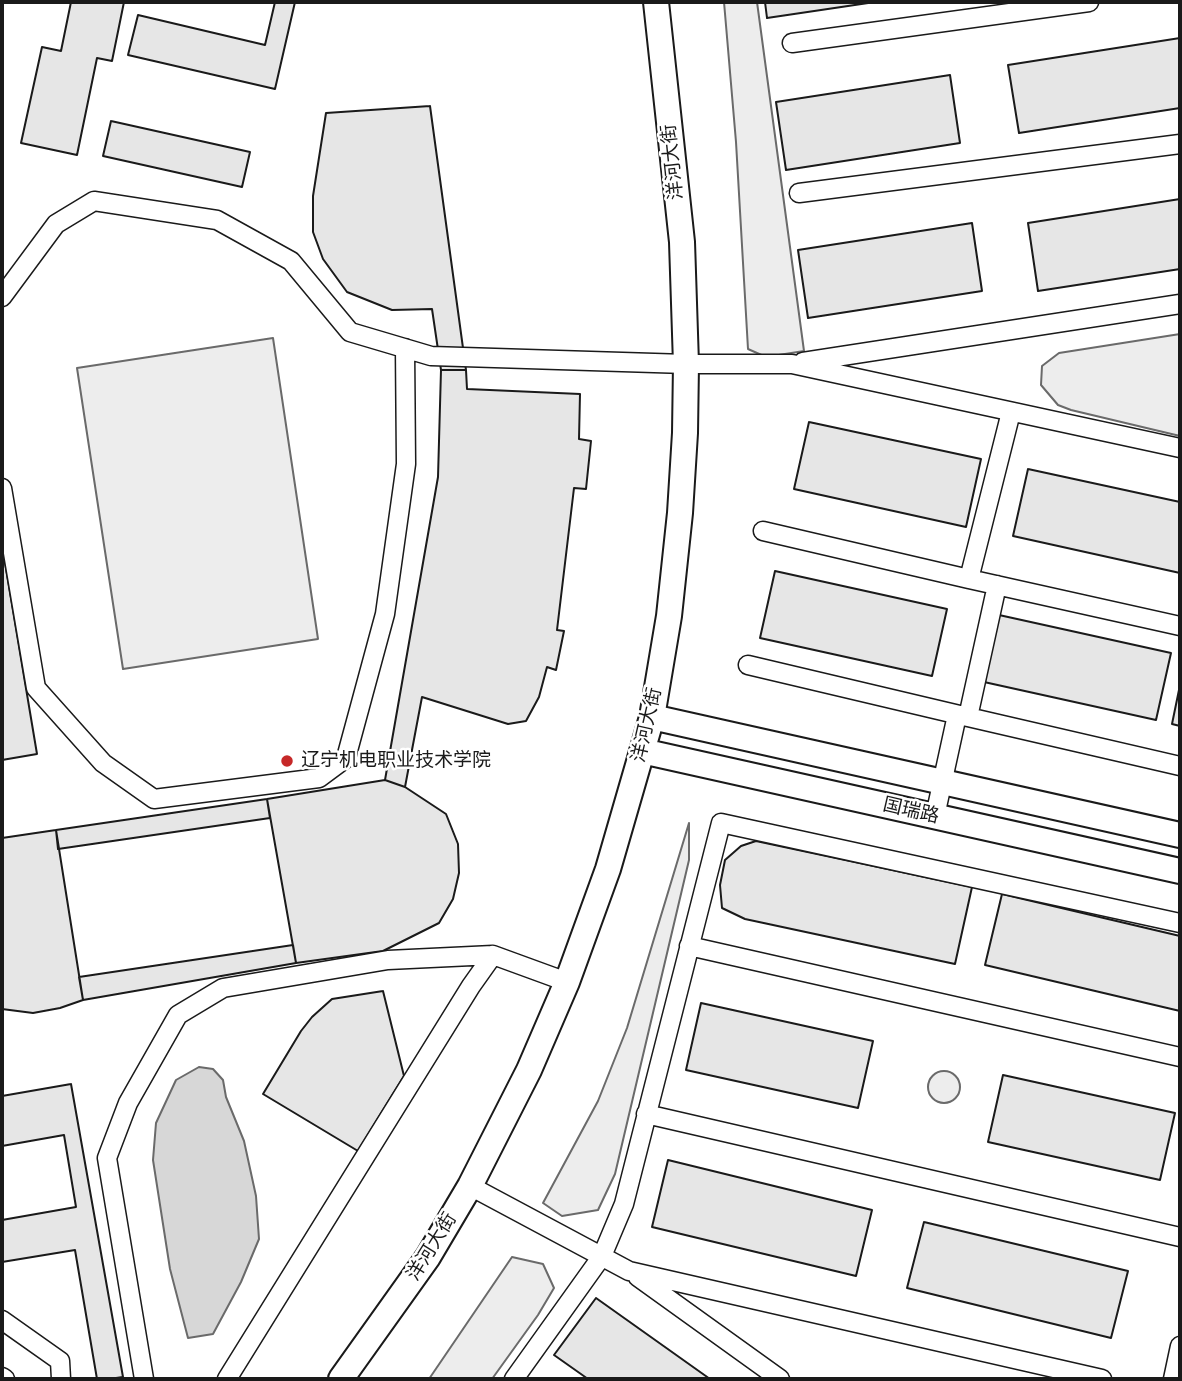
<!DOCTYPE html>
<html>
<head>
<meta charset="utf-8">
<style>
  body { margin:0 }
  #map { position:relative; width:1182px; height:1381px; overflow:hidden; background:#fff; font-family:Manrope,sans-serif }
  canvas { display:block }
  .frame { position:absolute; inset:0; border:4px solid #1a1a1a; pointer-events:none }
</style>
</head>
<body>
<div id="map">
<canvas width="1182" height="1381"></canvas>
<div class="frame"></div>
</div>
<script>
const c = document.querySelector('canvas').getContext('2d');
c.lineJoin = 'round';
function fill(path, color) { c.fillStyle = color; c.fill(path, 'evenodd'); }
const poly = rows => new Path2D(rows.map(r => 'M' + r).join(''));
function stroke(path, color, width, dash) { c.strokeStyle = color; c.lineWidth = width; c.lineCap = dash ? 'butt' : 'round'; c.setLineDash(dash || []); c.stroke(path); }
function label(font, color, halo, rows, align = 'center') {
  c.font = font + ' Manrope,"Noto Sans SC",sans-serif'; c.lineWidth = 5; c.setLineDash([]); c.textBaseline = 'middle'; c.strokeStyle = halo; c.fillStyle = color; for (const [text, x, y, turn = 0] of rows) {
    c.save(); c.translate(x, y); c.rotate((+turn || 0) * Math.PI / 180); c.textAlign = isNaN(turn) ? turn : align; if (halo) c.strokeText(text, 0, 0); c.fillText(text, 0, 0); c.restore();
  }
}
const built = poly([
  [724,2,757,2,804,351,766,357,748,349,736,142,724,2],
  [1180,334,1180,436,1071,410,1058,405,1041,385,1042,366,1059,353,1180,334],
  [273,338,318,639,123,669,77,368,273,338],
  [689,823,689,860,615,1174,598,1210,562,1216,543,1203,598,1101,627,1028,689,823],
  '928 1087a16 16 0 1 1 32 0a16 16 0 1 1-32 0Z',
  [512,1257,543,1264,554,1288,538,1315,492,1379,429,1379,512,1257]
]);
const water = poly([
  [199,1067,213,1069,223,1080,226,1097,244,1141,256,1196,259,1239,241,1282,213,1334,188,1338,170,1269,153,1160,156,1123,176,1080,199,1067]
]);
const building = poly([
  [71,2,124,2,112,61,97,58,77,155,21,143,42,47,61,51,71,2],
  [275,2,295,2,275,89,128,55,138,15,265,45,275,2],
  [765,2,875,2,767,18,765,2],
  [1180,38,1180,108,1019,133,1008,65,1180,38],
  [950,75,960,143,786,170,776,102,950,75],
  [430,106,466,370,441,370,432,309,392,310,347,292,323,259,313,232,313,196,326,113,430,106],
  [111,121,250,152,242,187,103,156,111,121],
  [1180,199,1180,269,1038,291,1028,223,1180,199],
  [972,223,982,291,808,318,798,250,972,223],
  [441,370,466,370,467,389,580,394,579,439,591,441,586,489,574,488,557,630,564,631,556,670,547,667,539,697,526,721,508,724,422,697,405,787,385,780,438,477,441,370],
  [809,422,981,459,966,527,794,489,809,422],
  [1028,469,1180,502,1180,573,1013,536,1028,469],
  [2,545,37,754,2,760,2,545],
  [775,571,947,609,932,676,760,638,775,571],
  [999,615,1171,653,1156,720,984,682,999,615],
  [1180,685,1180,726,1172,724,1180,685],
  [385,780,405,787,446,814,458,844,459,873,453,899,439,923,383,951,296,963,267,799,385,780],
  [267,799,270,818,58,849,56,830,267,799],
  [56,830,83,1000,60,1008,33,1013,2,1009,2,838,56,830],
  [756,841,972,887,955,964,745,919,722,908,720,885,725,860,741,846,756,841],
  [1002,894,1180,936,1180,1011,985,965,1002,894],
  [293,945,296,963,83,1000,79,977,293,945],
  [383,991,404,1076,358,1151,263,1094,301,1031,312,1017,332,999,383,991],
  [701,1003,873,1041,858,1108,686,1070,701,1003],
  [1003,1075,1175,1113,1160,1180,988,1142,1003,1075],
  [71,1084,123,1377,109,1379,97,1379,75,1250,2,1262,2,1220,76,1207,64,1135,2,1146,2,1096,71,1084],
  [668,1160,872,1210,856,1276,652,1227,668,1160],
  [924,1222,1128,1271,1111,1338,907,1288,924,1222],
  [596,1298,710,1379,588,1379,554,1355,596,1298]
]);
const street = poly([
  [792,43,1089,2],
  [799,193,1180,144],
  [2,297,56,224,94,201,217,220,291,261,350,332,431,356,686,364,792,364,1180,448],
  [803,362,1180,304],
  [2,488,36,688,103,763,154,799,319,778,346,758,385,614,406,464,405,348],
  [763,531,969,579,1011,412],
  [969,579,1180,626],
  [748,665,968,717,997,585],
  [968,717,1180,766],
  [935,816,957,715],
  [689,946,1180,1057],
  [646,1114,1180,1237],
  [470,1186,629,1271,1102,1379],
  [638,1277,780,1379],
  [2,1320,60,1361,61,1379],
  [2,1377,5,1379],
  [144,1379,107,1158,128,1103,178,1015,223,988,388,960,493,955],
  [227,1379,471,986,493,955,567,982],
  [514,1379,602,1256,624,1204,721,823,1180,923],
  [1173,1379,1180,1346]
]);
const secondary = poly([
  [652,717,1180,835],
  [642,751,1180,871],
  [341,1379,428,1257,470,1186,529,1070,567,982,608,869,652,717,669,616,680,513,685,433,686,364,682,242,656,2]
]);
const markers = [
  [287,761,7,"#c62828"]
];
const streetNames = [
  ["洋河大街",673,162,-96],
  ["洋河大街",647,725,-77],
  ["国瑞路",911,811,13],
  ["洋河大街",432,1247,-58]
];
const poiNames = [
  ["辽宁机电职业技术学院",301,761]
];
fill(built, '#ededed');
stroke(built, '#6a6a6a', 2);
fill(water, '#d7d7d7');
stroke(water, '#6a6a6a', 2);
fill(building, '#e6e6e6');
stroke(building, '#1a1a1a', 2);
stroke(street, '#1a1a1a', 21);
stroke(secondary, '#1a1a1a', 28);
stroke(street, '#fff', 18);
stroke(secondary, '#fff', 24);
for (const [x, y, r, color] of markers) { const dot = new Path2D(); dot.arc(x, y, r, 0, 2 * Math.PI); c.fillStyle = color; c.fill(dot); stroke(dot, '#fff', 2.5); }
label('19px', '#1a1a1a', '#fff', streetNames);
label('19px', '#1a1a1a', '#fff', poiNames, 'left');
</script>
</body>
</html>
